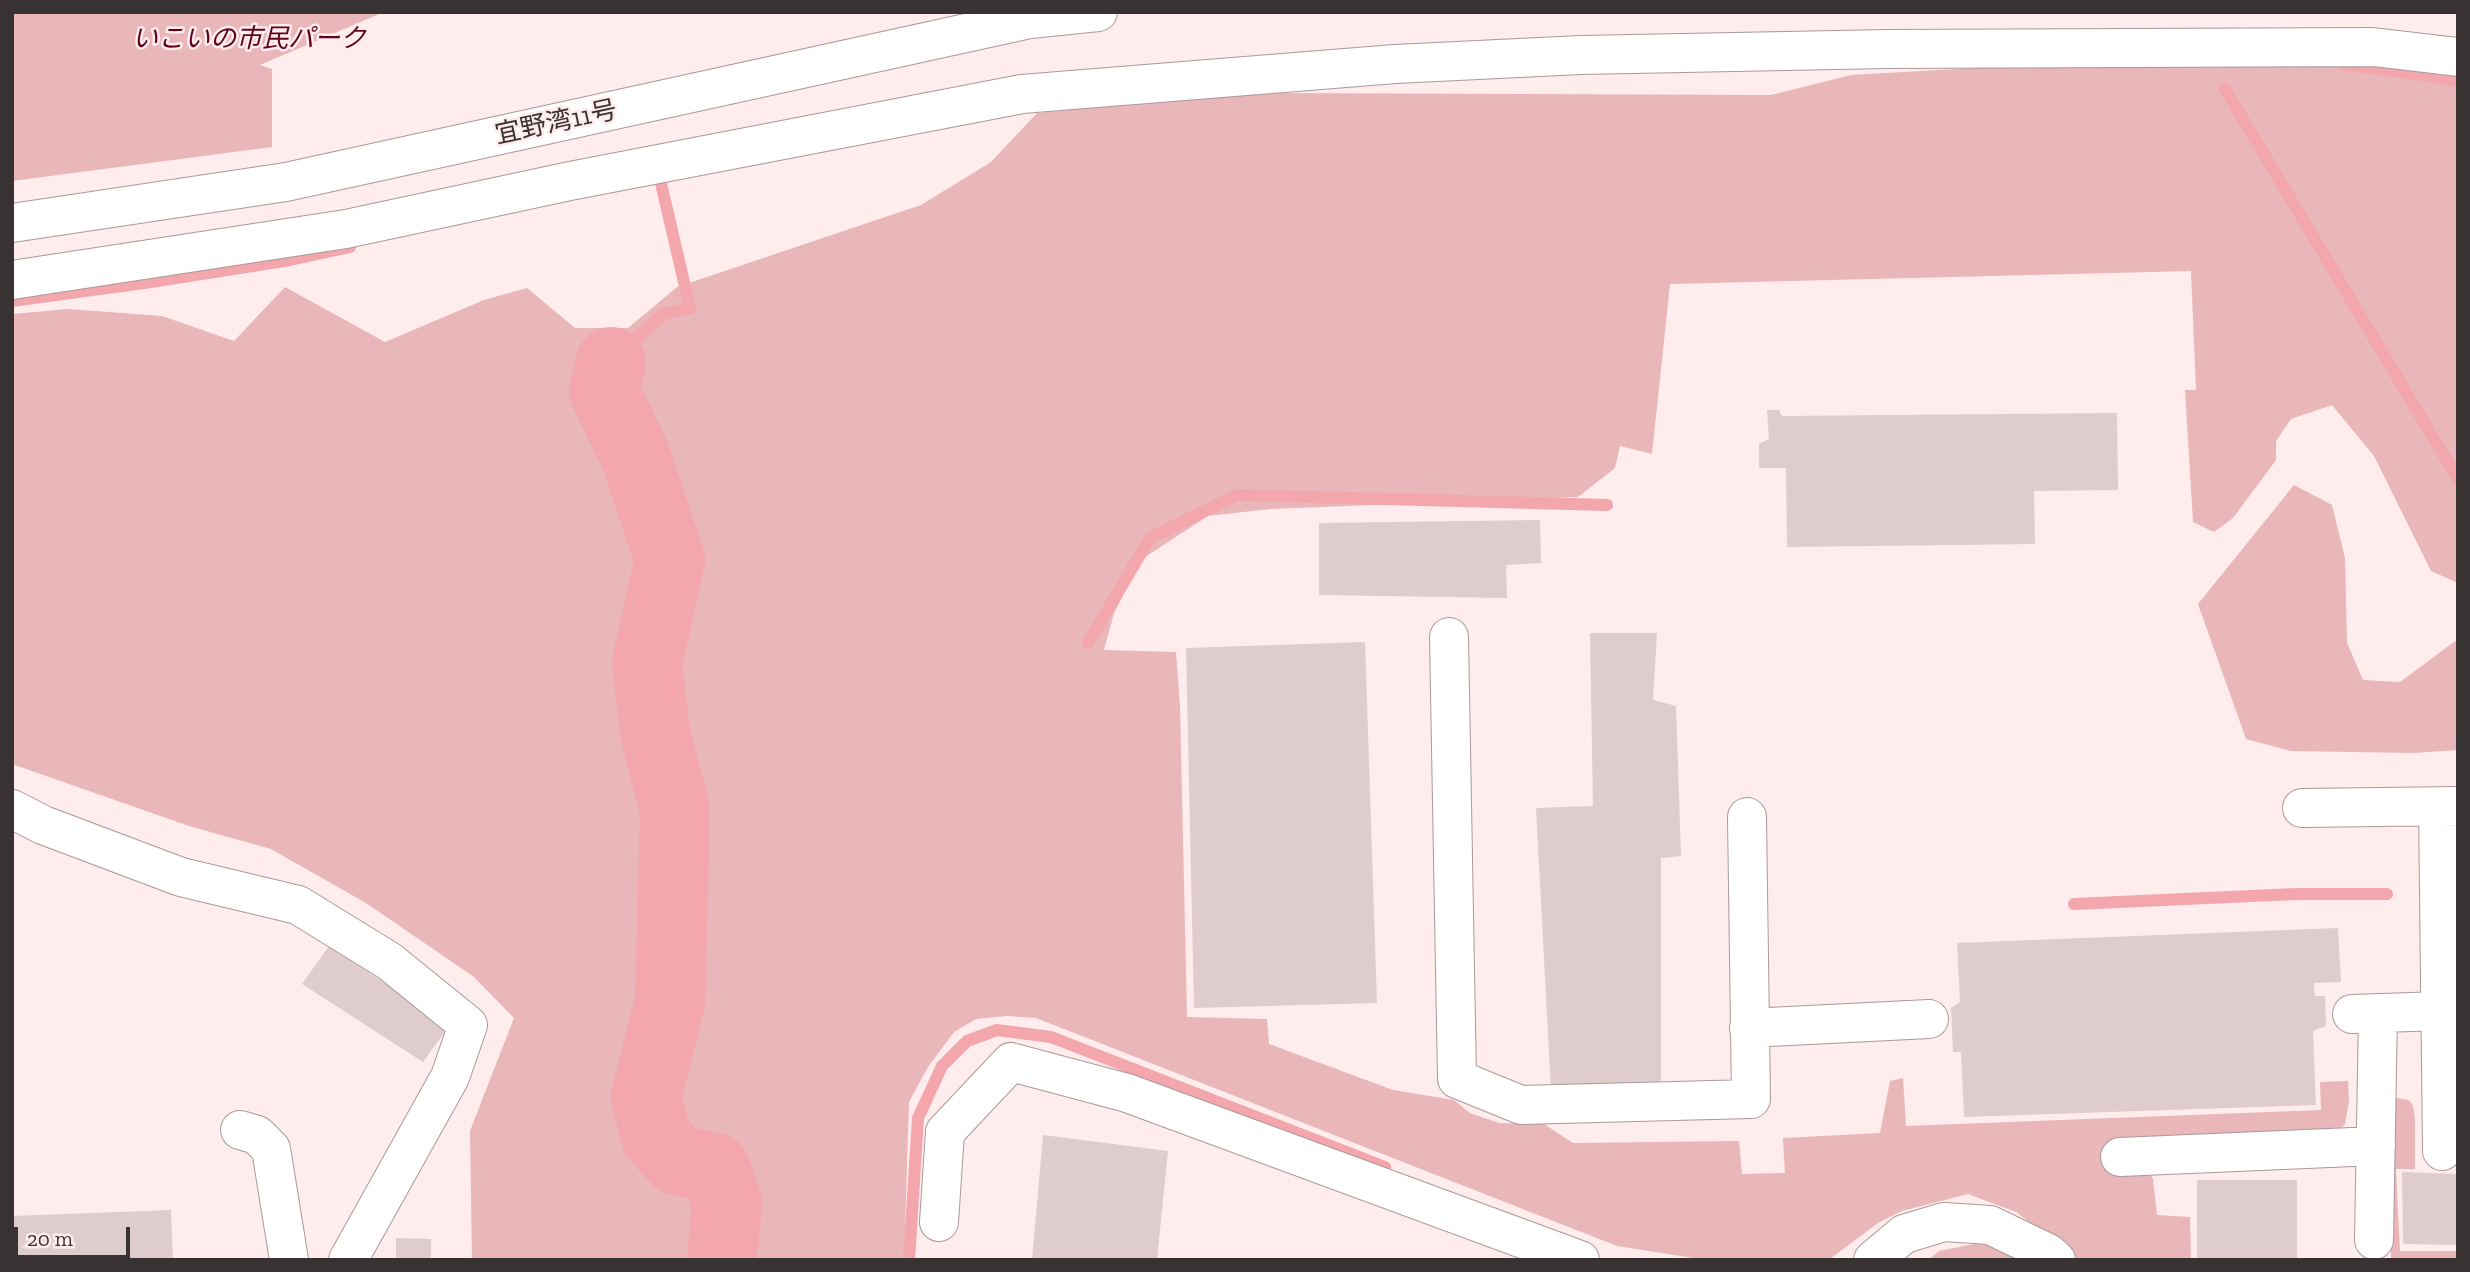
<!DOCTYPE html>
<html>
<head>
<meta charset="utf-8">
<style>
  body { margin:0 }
  #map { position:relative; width:2470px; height:1272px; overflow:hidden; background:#ffeced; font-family:"Zilla Slab",serif }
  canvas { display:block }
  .frame { position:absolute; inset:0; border:14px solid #393233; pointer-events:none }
  .scale { position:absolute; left:14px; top:1227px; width:116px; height:32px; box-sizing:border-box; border:4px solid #393233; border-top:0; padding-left:9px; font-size:21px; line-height:24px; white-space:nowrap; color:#393233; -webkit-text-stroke:5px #ffeced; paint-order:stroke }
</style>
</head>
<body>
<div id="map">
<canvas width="2470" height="1272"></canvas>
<div class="frame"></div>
<div class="scale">20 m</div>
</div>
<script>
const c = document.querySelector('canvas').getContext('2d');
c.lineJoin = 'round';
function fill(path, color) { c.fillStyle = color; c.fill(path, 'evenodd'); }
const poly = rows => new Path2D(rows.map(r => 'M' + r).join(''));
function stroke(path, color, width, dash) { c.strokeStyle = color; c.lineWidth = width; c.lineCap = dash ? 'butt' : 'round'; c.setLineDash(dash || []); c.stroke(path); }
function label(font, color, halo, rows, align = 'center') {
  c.font = font + ' "Zilla Slab","Noto Sans JP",serif'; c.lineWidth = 5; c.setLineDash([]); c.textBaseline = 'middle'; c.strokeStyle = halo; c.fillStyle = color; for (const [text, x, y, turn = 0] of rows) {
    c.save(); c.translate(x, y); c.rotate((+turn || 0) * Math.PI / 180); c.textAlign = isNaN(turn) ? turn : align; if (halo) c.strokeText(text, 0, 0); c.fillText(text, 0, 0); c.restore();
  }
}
const green = poly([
  [12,12,384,12,260,65,272,69,272,147,12,181],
  [2079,62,2392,62,2458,73,2458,583,2431,571,2374,456,2332,405,2291,419,2276,441,2276,460,2233,518,2214,532,2193,522,2185,390,2196,390,2191,271,1670,284,1652,454,1620,446,1615,468,1578,497,1270,509,1208,516,1142,559,1114,613,1104,650,1176,652,1180,706,1187,1017,1267,1019,1269,1044,1393,1090,1454,1100,1470,1113,1499,1123,1544,1124,1573,1143,1739,1141,1742,1174,1785,1173,1783,1138,1880,1133,1890,1081,1903,1078,1906,1126,2321,1110,2320,1082,2348,1081,2349,1101,2345,1124,2332,1136,2147,1169,2153,1179,2157,1215,2190,1217,2191,1260,2079,1260,2016,1212,1968,1194,1902,1211,1878,1223,1831,1258,1825,1260,1706,1260,1617,1246,1036,1018,1007,1016,976,1019,954,1032,928,1067,909,1102,904,1260,472,1260,470,1131,514,1018,474,977,366,903,271,849,189,826,12,764,12,314,68,309,162,316,234,341,285,287,385,342,484,300,527,288,575,328,628,328,677,287,921,205,991,162,1037,113,1265,93,1771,95,1851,75],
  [2294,485,2332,505,2345,558,2347,643,2363,680,2400,682,2458,639,2458,750,2414,753,2291,751,2246,739,2198,604],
  [2397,1098,2409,1100,2413,1106,2415,1119,2415,1169,2396,1169,2400,1251,2458,1251,2458,1260,2391,1260,2389,1106],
  [1984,1242,2025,1260,1928,1260,1939,1251]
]);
const stream = poly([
  [2343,64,2444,78,2458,82],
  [2225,89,2458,479],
  [12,301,151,282,290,260,350,247],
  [611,362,663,314,690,308,660,179],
  [1088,643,1150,538,1237,495,1607,505],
  [2074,904,2296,894,2387,894],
  [909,1260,918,1118,942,1066,967,1041,997,1030,1051,1037,1385,1167]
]);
const river = poly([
  [611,362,604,391,635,455,670,560,647,663,655,733,675,810,670,1002,646,1097,656,1137,677,1160,715,1168,727,1202,722,1260]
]);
const building = poly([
  [1767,410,1779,410,1782,416,2117,413,2118,490,2034,491,2035,544,1787,547,1786,468,1759,468,1759,444,1769,439],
  [1540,520,1541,563,1506,565,1507,598,1319,595,1319,523],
  [1590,633,1657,633,1653,700,1676,706,1681,856,1661,858,1661,1090,1551,1091,1536,808,1593,806],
  [1365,642,1377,1003,1194,1008,1186,648],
  [2338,928,2341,982,2314,983,2315,996,2325,996,2326,1026,2313,1031,2316,1105,1964,1117,1961,1052,1953,1052,1951,1008,1960,1002,1957,943],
  [329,946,449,1026,423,1062,302,984],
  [1043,1135,1168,1151,1157,1260,1032,1260],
  [2402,1172,2458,1174,2458,1245,2403,1244],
  [2197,1180,2297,1180,2297,1260,2197,1260],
  [171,1210,173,1260,12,1260,12,1216],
  [396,1238,431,1239,431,1260,396,1260]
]);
const minor = poly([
  [12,223,286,182,1030,19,1098,12],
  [12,280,346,229,570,181,1022,94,1395,64,1581,55,1887,49,2373,47,2458,57],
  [1449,637,1457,1079,1521,1105,1751,1099,1747,817],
  [2438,807,2442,1151],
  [2302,808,2458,806],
  [12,809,43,825,181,877,298,905,389,961,468,1025,450,1077,348,1260],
  [2352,1014,2441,1011],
  [1749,1028,1929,1019],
  [240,1130,257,1135,271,1149,289,1260],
  [2120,1157,2376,1146],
  [939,1222,945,1132,1011,1062,1127,1093,1580,1260],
  [2374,1240,2378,1013],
  [1873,1260,1904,1234,1944,1222,1990,1225,2048,1253,2056,1260]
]);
const parkNames = [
  ["いこいの市民パーク",249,40]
];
const streetNames = [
  ["宜野湾11号",556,123,-12]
];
fill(green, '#e9b6b9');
stroke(stream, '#f3a6ac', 12);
stroke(river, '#f3a6ac', 70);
fill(building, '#dfcccd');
stroke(minor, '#aa999a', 40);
stroke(minor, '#fff', 38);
label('italic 26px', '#5f021d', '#ffeced', parkNames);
label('26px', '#393233', '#ffeced', streetNames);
</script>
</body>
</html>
